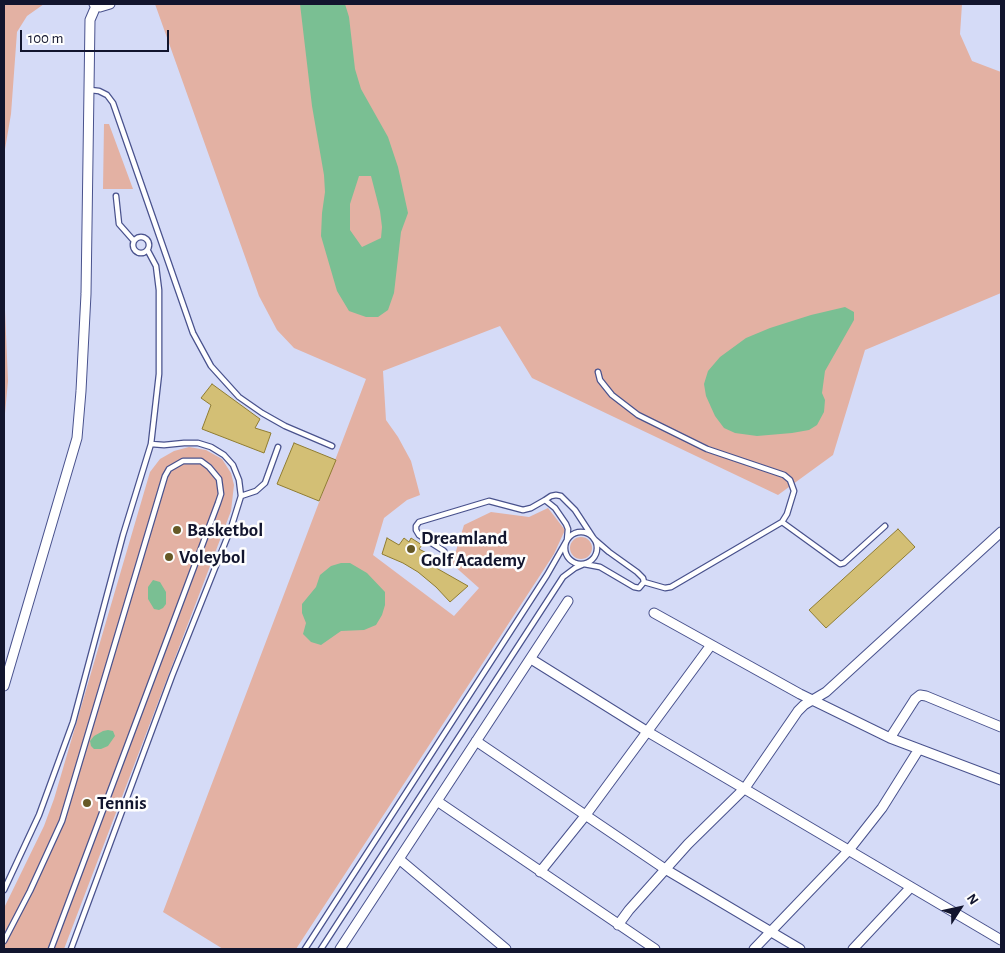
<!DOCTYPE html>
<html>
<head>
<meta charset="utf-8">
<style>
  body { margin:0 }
  #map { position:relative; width:1005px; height:953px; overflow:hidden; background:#d5dbf7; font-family:"Alegreya Sans",sans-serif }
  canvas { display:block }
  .frame { position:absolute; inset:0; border:5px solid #12152e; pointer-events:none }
  .north { position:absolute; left:935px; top:883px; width:50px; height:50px; -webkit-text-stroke:4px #fefefe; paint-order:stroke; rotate:55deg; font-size:14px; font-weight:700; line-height:20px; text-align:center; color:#12152e }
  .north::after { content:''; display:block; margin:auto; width:18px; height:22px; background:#12152e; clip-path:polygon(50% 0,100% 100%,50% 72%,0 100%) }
  .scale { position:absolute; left:20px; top:30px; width:149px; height:22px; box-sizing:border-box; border:2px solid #12152e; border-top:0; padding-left:6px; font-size:15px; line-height:18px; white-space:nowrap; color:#12152e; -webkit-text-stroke:4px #fefefe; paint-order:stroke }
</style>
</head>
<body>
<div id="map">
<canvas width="1005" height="953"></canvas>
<div class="frame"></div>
<div class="north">N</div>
<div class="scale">100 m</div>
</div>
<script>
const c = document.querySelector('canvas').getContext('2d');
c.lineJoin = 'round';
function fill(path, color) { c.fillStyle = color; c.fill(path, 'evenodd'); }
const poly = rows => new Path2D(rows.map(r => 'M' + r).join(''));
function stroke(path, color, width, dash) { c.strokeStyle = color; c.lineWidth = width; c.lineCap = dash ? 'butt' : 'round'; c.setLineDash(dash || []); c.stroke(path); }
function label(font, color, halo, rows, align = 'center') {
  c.font = font + ' "Alegreya Sans",sans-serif'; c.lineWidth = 5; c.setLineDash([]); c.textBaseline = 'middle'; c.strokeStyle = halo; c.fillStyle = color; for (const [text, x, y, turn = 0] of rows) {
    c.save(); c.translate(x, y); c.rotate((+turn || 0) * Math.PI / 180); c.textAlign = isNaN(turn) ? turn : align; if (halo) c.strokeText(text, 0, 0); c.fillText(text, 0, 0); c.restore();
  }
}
const green = poly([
  [4,4,44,4,27,16,17,32,11,114,4,155],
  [155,4,962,4,960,34,972,61,1001,72,1001,293,865,350,833,455,778,495,532,378,500,326,383,371,386,420,398,437,411,461,420,495,407,500,384,518,373,555,454,616,479,588,452,564,464,525,491,512,529,517,548,508,565,530,554,554,296,949,223,949,163,912,366,379,294,348,277,330,259,296],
  [104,124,109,124,133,189,103,189],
  [4,287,8,381,4,424],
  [189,447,206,450,222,459,231,473,234,485,231,511,64,949,4,949,4,908,44,826,54,799,150,472,160,459,174,451],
  '570 548a11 11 0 1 1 22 0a11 11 0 1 1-22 0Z'
]);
const water = poly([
  [300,4,345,4,349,17,355,69,361,89,388,137,398,167,408,213,401,232,394,293,388,310,378,317,366,317,349,311,337,291,321,236,322,213,325,192,324,175,312,106],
  [359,176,371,176,380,211,382,227,381,238,362,247,350,230,350,204],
  [845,307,854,312,854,320,825,371,822,393,825,400,824,412,817,425,809,430,792,433,757,436,735,433,724,428,715,416,706,396,704,384,708,371,720,357,746,338,770,328,811,315],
  [341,563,350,563,367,573,385,592,385,605,382,615,376,625,364,630,341,631,321,645,311,642,303,634,306,623,302,613,302,604,316,587,320,575,331,566],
  [153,580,160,582,166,592,166,604,163,608,159,610,154,609,148,599,148,587],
  [108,730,113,731,115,736,108,746,101,749,94,749,91,746,90,741,94,736,103,731]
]);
const building = poly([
  [212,384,260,419,255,428,271,433,264,453,202,429,211,405,201,398,212,384],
  [294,443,336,460,319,501,277,484,294,443],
  [898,529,915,547,826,628,809,610,898,529],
  [387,538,399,545,404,538,409,542,411,538,422,545,419,549,436,558,431,565,468,586,450,602,436,587,418,572,403,563,382,554,387,538]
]);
const lane = poly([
  [90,90,99,91,107,95,113,103,193,333,211,366,239,397,262,413,285,426,332,446],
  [116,196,119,224,134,241],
  '133 245a8 8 0 1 1 16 0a8 8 0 1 1-16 0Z',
  [598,372,600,380,612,395,638,415,707,449,784,475,790,480,794,491,787,514,782,522,671,587,665,588,644,582],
  [241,496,256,491,265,483,278,447],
  [782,522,840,564,844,563,885,526],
  '565 548a16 16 0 1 1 32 0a16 16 0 1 1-32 0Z',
  [444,551,419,535,416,530,416,526,419,522,489,501,523,510,531,508,545,500],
  [4,890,39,815,73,722,123,535,151,444,159,374,159,290,156,266,148,251],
  [4,941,30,891,62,821,165,476,169,469,183,461,201,461,209,467,219,479,221,494,218,503,51,949],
  [71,949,172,676,231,528,241,496,239,480,233,465,224,455,211,447,198,443,184,443,164,445,151,444],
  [305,949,547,575,567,540,568,529,566,524,555,508,545,500,551,496,556,495,561,496,575,510,594,539,609,552,637,572,643,578,644,582,639,588,634,587,600,567,584,564,575,568,563,577,321,949]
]);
const street = poly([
  [94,4,100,7,110,4],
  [654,613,800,694,890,738,1001,780],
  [531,659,648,732,1001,940],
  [4,686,77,438,81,391,86,294,90,20,96,6],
  [890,738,915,699,920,695,926,696,1001,727],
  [476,741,665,869,800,949],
  [437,801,655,949],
  [399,859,506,949],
  [540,872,585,816,711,645],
  [618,925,629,910,688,844,745,788,798,711,804,705,826,692,1001,532],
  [340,949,568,601],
  [754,949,849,850,882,808,919,749],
  [853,949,911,887]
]);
const markers = [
  [177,530,5,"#665926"],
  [411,549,5,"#665926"],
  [169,557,5,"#665926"],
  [87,803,5,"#665926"]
];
const poiNames = [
  ["Basketbol",187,530],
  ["Dreamland",421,538],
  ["Golf Academy",421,560],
  ["Voleybol",179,557],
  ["Tennis",97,803]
];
fill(green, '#e3b1a3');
fill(water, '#7abf93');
fill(building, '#d3bf75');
stroke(building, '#8f7c31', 1);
stroke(lane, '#49528d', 7);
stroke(street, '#49528d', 11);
stroke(lane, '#fff', 4.5);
stroke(street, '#fff', 9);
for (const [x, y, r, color] of markers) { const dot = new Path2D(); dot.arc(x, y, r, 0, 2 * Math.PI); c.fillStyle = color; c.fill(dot); stroke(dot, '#fefefe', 2); }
label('bold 19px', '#12152e', '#fefefe', poiNames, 'left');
</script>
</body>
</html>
